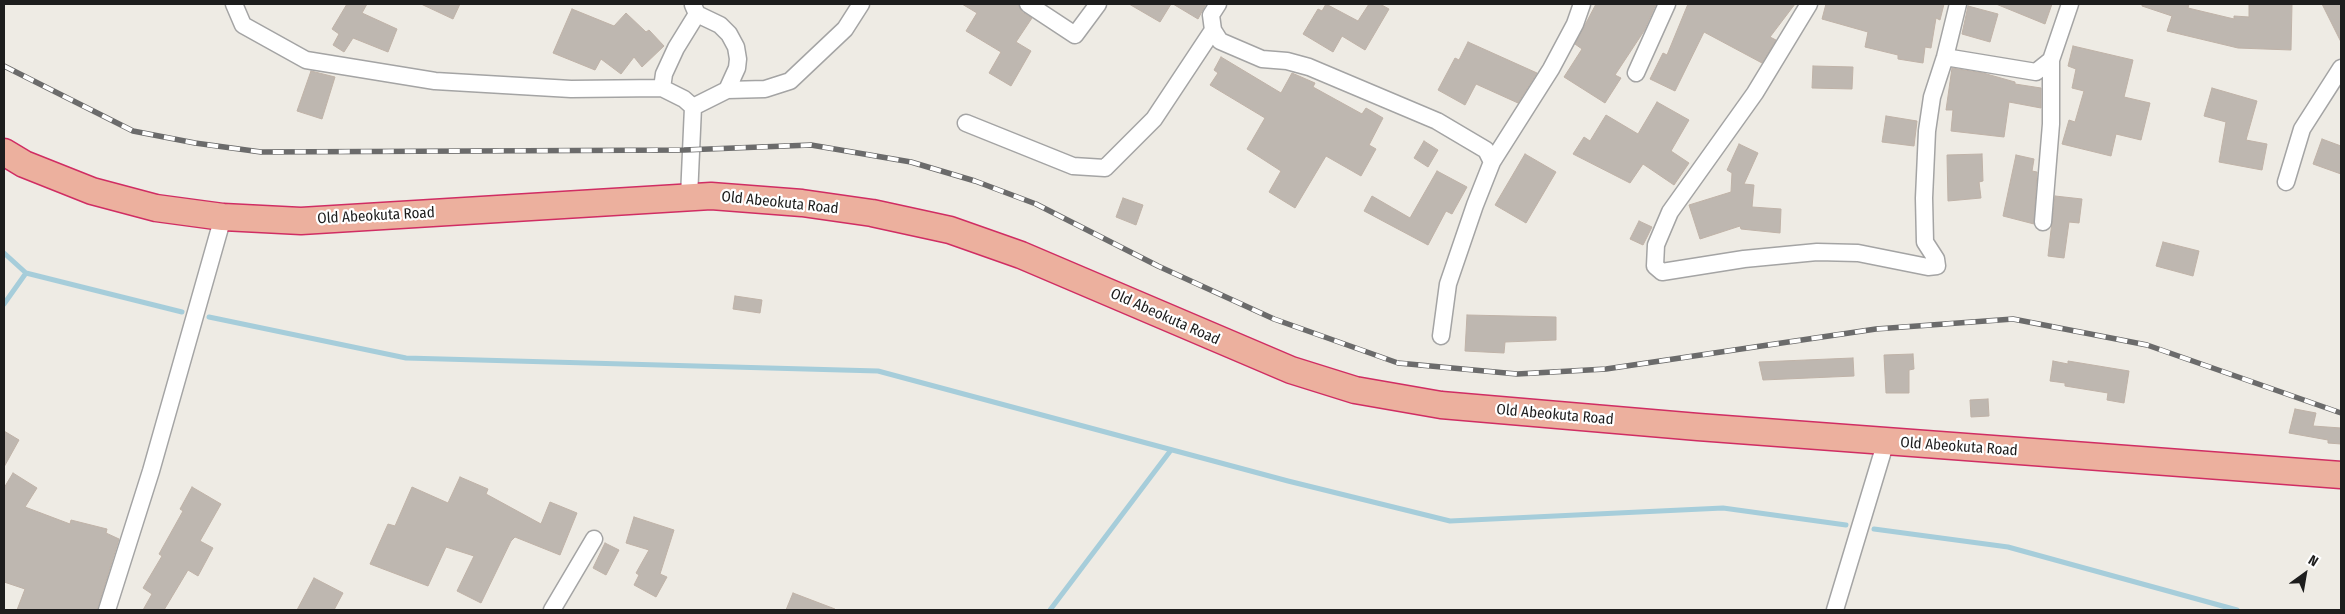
<!DOCTYPE html>
<html>
<head>
<meta charset="utf-8">
<style>
  body { margin:0 }
  #map { position:relative; width:2345px; height:614px; overflow:hidden; background:#eeebe4; font-family:"Fira Sans Condensed",sans-serif }
  canvas { display:block }
  .frame { position:absolute; inset:0; border:5px solid #1d1d1d; pointer-events:none }
  .north { position:absolute; left:2280px; top:549px; width:50px; height:50px; -webkit-text-stroke:4px #fff; paint-order:stroke; rotate:32deg; font-size:14px; font-weight:700; line-height:20px; text-align:center; color:#1d1d1d }
  .north::after { content:''; display:block; margin:auto; width:18px; height:22px; background:#1d1d1d; clip-path:polygon(50% 0,100% 100%,50% 72%,0 100%) }
</style>
</head>
<body>
<div id="map">
<canvas width="2345" height="614"></canvas>
<div class="frame"></div>
<div class="north">N</div>
</div>
<script>
const c = document.querySelector('canvas').getContext('2d');
c.lineJoin = 'round';
const poly = rows => new Path2D(rows.map(r => 'M' + r).join(''));
function stroke(path, color, width, dash) { c.strokeStyle = color; c.lineWidth = width; c.lineCap = dash ? 'butt' : 'round'; c.setLineDash(dash || []); c.stroke(path); }
function fill(path, color) { c.fillStyle = color; c.fill(path, 'evenodd'); }
function label(font, color, halo, rows, align = 'center') {
  c.font = font + ' "Fira Sans Condensed",sans-serif'; c.lineWidth = 4.5; c.setLineDash([]); c.textBaseline = 'middle'; c.strokeStyle = halo; c.fillStyle = color; for (const [text, x, y, turn = 0] of rows) {
    c.save(); c.translate(x, y); c.rotate((+turn || 0) * Math.PI / 180); c.textAlign = isNaN(turn) ? turn : align; if (halo) c.strokeText(text, 0, 0); c.fillText(text, 0, 0); c.restore();
  }
}
const stream = poly([
  [4,253,26,273,182,312],
  [4,304,26,273],
  [209,317,406,358,878,371,1288,481,1450,521,1723,508,1846,525],
  [1874,529,2008,547,2237,610],
  [1050,610,1171,450]
]);
const building = poly([
  [347,4,367,4,362,13,397,29,388,52,353,38,344,52,333,45,339,34,332,29,347,4],
  [421,4,460,4,453,19,421,4],
  [962,4,1018,4,1022,12,1032,18,1016,42,1031,51,1011,86,989,73,1001,52,966,31,977,13,962,4],
  [1129,4,1171,4,1160,22,1129,4],
  [1173,4,1206,4,1198,19,1173,4],
  [1326,4,1358,21,1369,4,1380,4,1389,9,1365,50,1342,36,1333,52,1303,34,1318,9,1322,11,1326,4],
  [1596,4,1656,4,1644,31,1615,75,1621,78,1605,103,1564,77,1582,49,1575,44,1596,4],
  [1688,4,1795,4,1770,37,1776,40,1762,63,1704,32,1675,91,1650,79,1663,53,1667,55,1688,4],
  [1826,4,1944,4,1940,20,1936,18,1931,48,1925,47,1923,63,1898,59,1898,55,1865,47,1868,32,1822,19,1826,4],
  [1996,4,2052,4,2045,24,1996,4],
  [2142,4,2189,4,2188,8,2234,19,2234,16,2249,17,2249,4,2292,4,2291,50,2238,48,2167,31,2172,16,2142,6,2142,4],
  [2322,4,2341,4,2341,42,2322,4],
  [1968,6,1998,14,1990,42,1962,34,1968,6],
  [572,9,614,26,626,13,646,32,649,30,664,46,642,67,634,57,621,74,601,59,595,70,553,53,572,9],
  [1468,42,1537,73,1518,103,1476,84,1465,105,1438,90,1455,58,1459,60,1468,42],
  [2073,46,2133,60,2124,97,2150,103,2141,140,2116,134,2111,156,2062,144,2069,120,2075,122,2084,91,2072,88,2076,69,2068,66,2073,46],
  [1221,57,1281,93,1292,73,1315,83,1313,87,1362,114,1366,108,1383,118,1369,145,1376,149,1361,176,1326,156,1295,208,1269,192,1281,171,1247,149,1265,118,1210,85,1218,73,1214,70,1221,57],
  [1813,66,1853,67,1852,89,1812,88,1813,66],
  [1952,68,1983,73,2015,82,2015,84,2041,88,2041,108,2009,102,2004,137,1951,131,1953,110,1946,110,1952,68],
  [311,71,335,77,322,119,297,111,311,71],
  [2212,88,2257,101,2246,140,2267,144,2262,170,2219,162,2226,122,2204,116,2212,88],
  [1657,102,1689,120,1671,151,1689,163,1674,185,1643,164,1630,183,1573,154,1584,137,1590,141,1606,115,1638,134,1657,102],
  [1886,116,1917,121,1914,146,1882,142,1886,116],
  [2322,139,2341,146,2341,174,2313,164,2322,139],
  [1424,141,1438,150,1428,167,1414,158,1424,141],
  [1739,144,1758,153,1744,184,1754,185,1752,207,1781,209,1780,233,1741,229,1740,226,1700,239,1689,205,1731,192,1732,173,1727,170,1739,144],
  [1525,154,1556,172,1526,223,1495,205,1525,154],
  [1982,154,1983,181,1979,182,1981,198,1948,201,1947,155,1982,154],
  [2016,155,2034,159,2032,171,2037,172,2034,224,2003,216,2016,155],
  [1437,171,1467,187,1452,214,1446,211,1428,245,1364,211,1372,196,1410,218,1437,171],
  [2055,196,2082,199,2079,223,2069,222,2064,258,2048,256,2055,196],
  [1123,198,1143,205,1136,225,1116,217,1123,198],
  [1639,221,1652,227,1643,245,1630,239,1639,221],
  [2163,242,2199,251,2193,276,2156,266,2163,242],
  [735,296,762,300,760,313,733,309,735,296],
  [1467,315,1556,317,1556,340,1505,342,1504,353,1465,351,1467,315],
  [1913,354,1914,369,1909,370,1909,393,1886,393,1884,355,1913,354],
  [1853,358,1854,376,1763,380,1759,362,1853,358],
  [2053,361,2068,364,2068,361,2129,371,2124,403,2107,400,2108,393,2065,386,2065,383,2050,381,2053,361],
  [1988,399,1989,416,1971,417,1970,400,1988,399],
  [2295,409,2316,413,2313,426,2341,428,2341,444,2328,443,2328,440,2289,433,2295,409],
  [4,431,19,440,4,467,4,431],
  [13,473,37,488,25,507,70,524,71,520,107,529,106,533,119,539,97,610,17,610,25,589,4,582,4,488,13,473],
  [460,477,488,489,486,494,541,524,550,502,577,513,560,555,515,537,511,541,481,603,457,591,474,556,446,547,428,586,370,564,388,524,395,526,412,487,448,503,460,477],
  [192,487,221,504,200,541,213,548,198,576,188,570,164,610,143,610,152,594,143,588,162,556,159,554,183,511,180,509,192,487],
  [634,517,674,530,660,574,667,577,656,597,634,585,639,575,636,573,649,550,626,543,634,517],
  [605,543,619,550,606,575,593,568,605,543],
  [314,578,343,593,334,610,297,610,314,578],
  [793,593,835,609,835,610,786,610,793,593]
]);
const minor = poly([
  [234,4,243,25,306,60,435,81,571,89,662,88,684,99,693,107,689,197],
  [1028,4,1075,35,1098,4],
  [1218,4,1211,15,1213,30,1220,41,1262,59,1287,61,1309,67,1437,121,1486,150,1492,162],
  [1809,4,1755,93,1670,212,1656,245,1655,266,1662,272,1744,259,1817,252,1858,253,1928,267,1937,266,1936,259,1925,242,1924,198,1927,131,1932,97,1945,57,1958,4],
  [1945,57,2036,72,2051,60,2070,4],
  [1636,73,1667,4],
  [662,88,664,74,676,48,697,14,693,5],
  [727,90,765,89,790,81,845,29,861,4],
  [693,107,727,90,737,68,738,59,736,47,729,34,720,25,697,14],
  [966,123,1073,166,1105,168,1154,119,1213,30],
  [2286,182,2302,129,2341,68],
  [2043,222,2051,124,2051,60],
  [1441,336,1448,284,1475,205,1492,162,1551,69,1575,24,1582,4],
  [107,610,151,471,223,217],
  [552,610,594,539],
  [1835,610,1886,441]
]);
const trunk = poly([
  [4,152,24,164,92,191,156,208,223,217,301,221,711,196,802,203,872,213,950,230,1021,255,1291,370,1355,390,1441,405,1698,427,2341,475]
]);
const rail = poly([
  [4,66,133,131,195,143,261,152,684,150,811,145,911,162,975,181,1036,204,1158,266,1274,319,1398,363,1517,374,1606,369,1876,329,2013,319,2147,345,2341,413]
]);
const streetNames = [
  ["Old Abeokuta Road",780,203,6],
  ["Old Abeokuta Road",376,216,-3],
  ["Old Abeokuta Road",1165,317,24],
  ["Old Abeokuta Road",1555,415,5],
  ["Old Abeokuta Road",1959,447,4]
];
stroke(stream, '#a6cdda', 5);
fill(building, '#beb7b0');
stroke(building, '#bfb2a7', 1);
stroke(minor, '#a4a4a4', 19);
stroke(trunk, '#d02d63', 29);
stroke(minor, '#fff', 16);
stroke(trunk, '#ecb09e', 26);
stroke(rail, '#6b6b6b', 5.5);
stroke(rail, '#fff', 4, [11]);
label('15px', '#1d1d1d', '#fff', streetNames);
</script>
</body>
</html>
